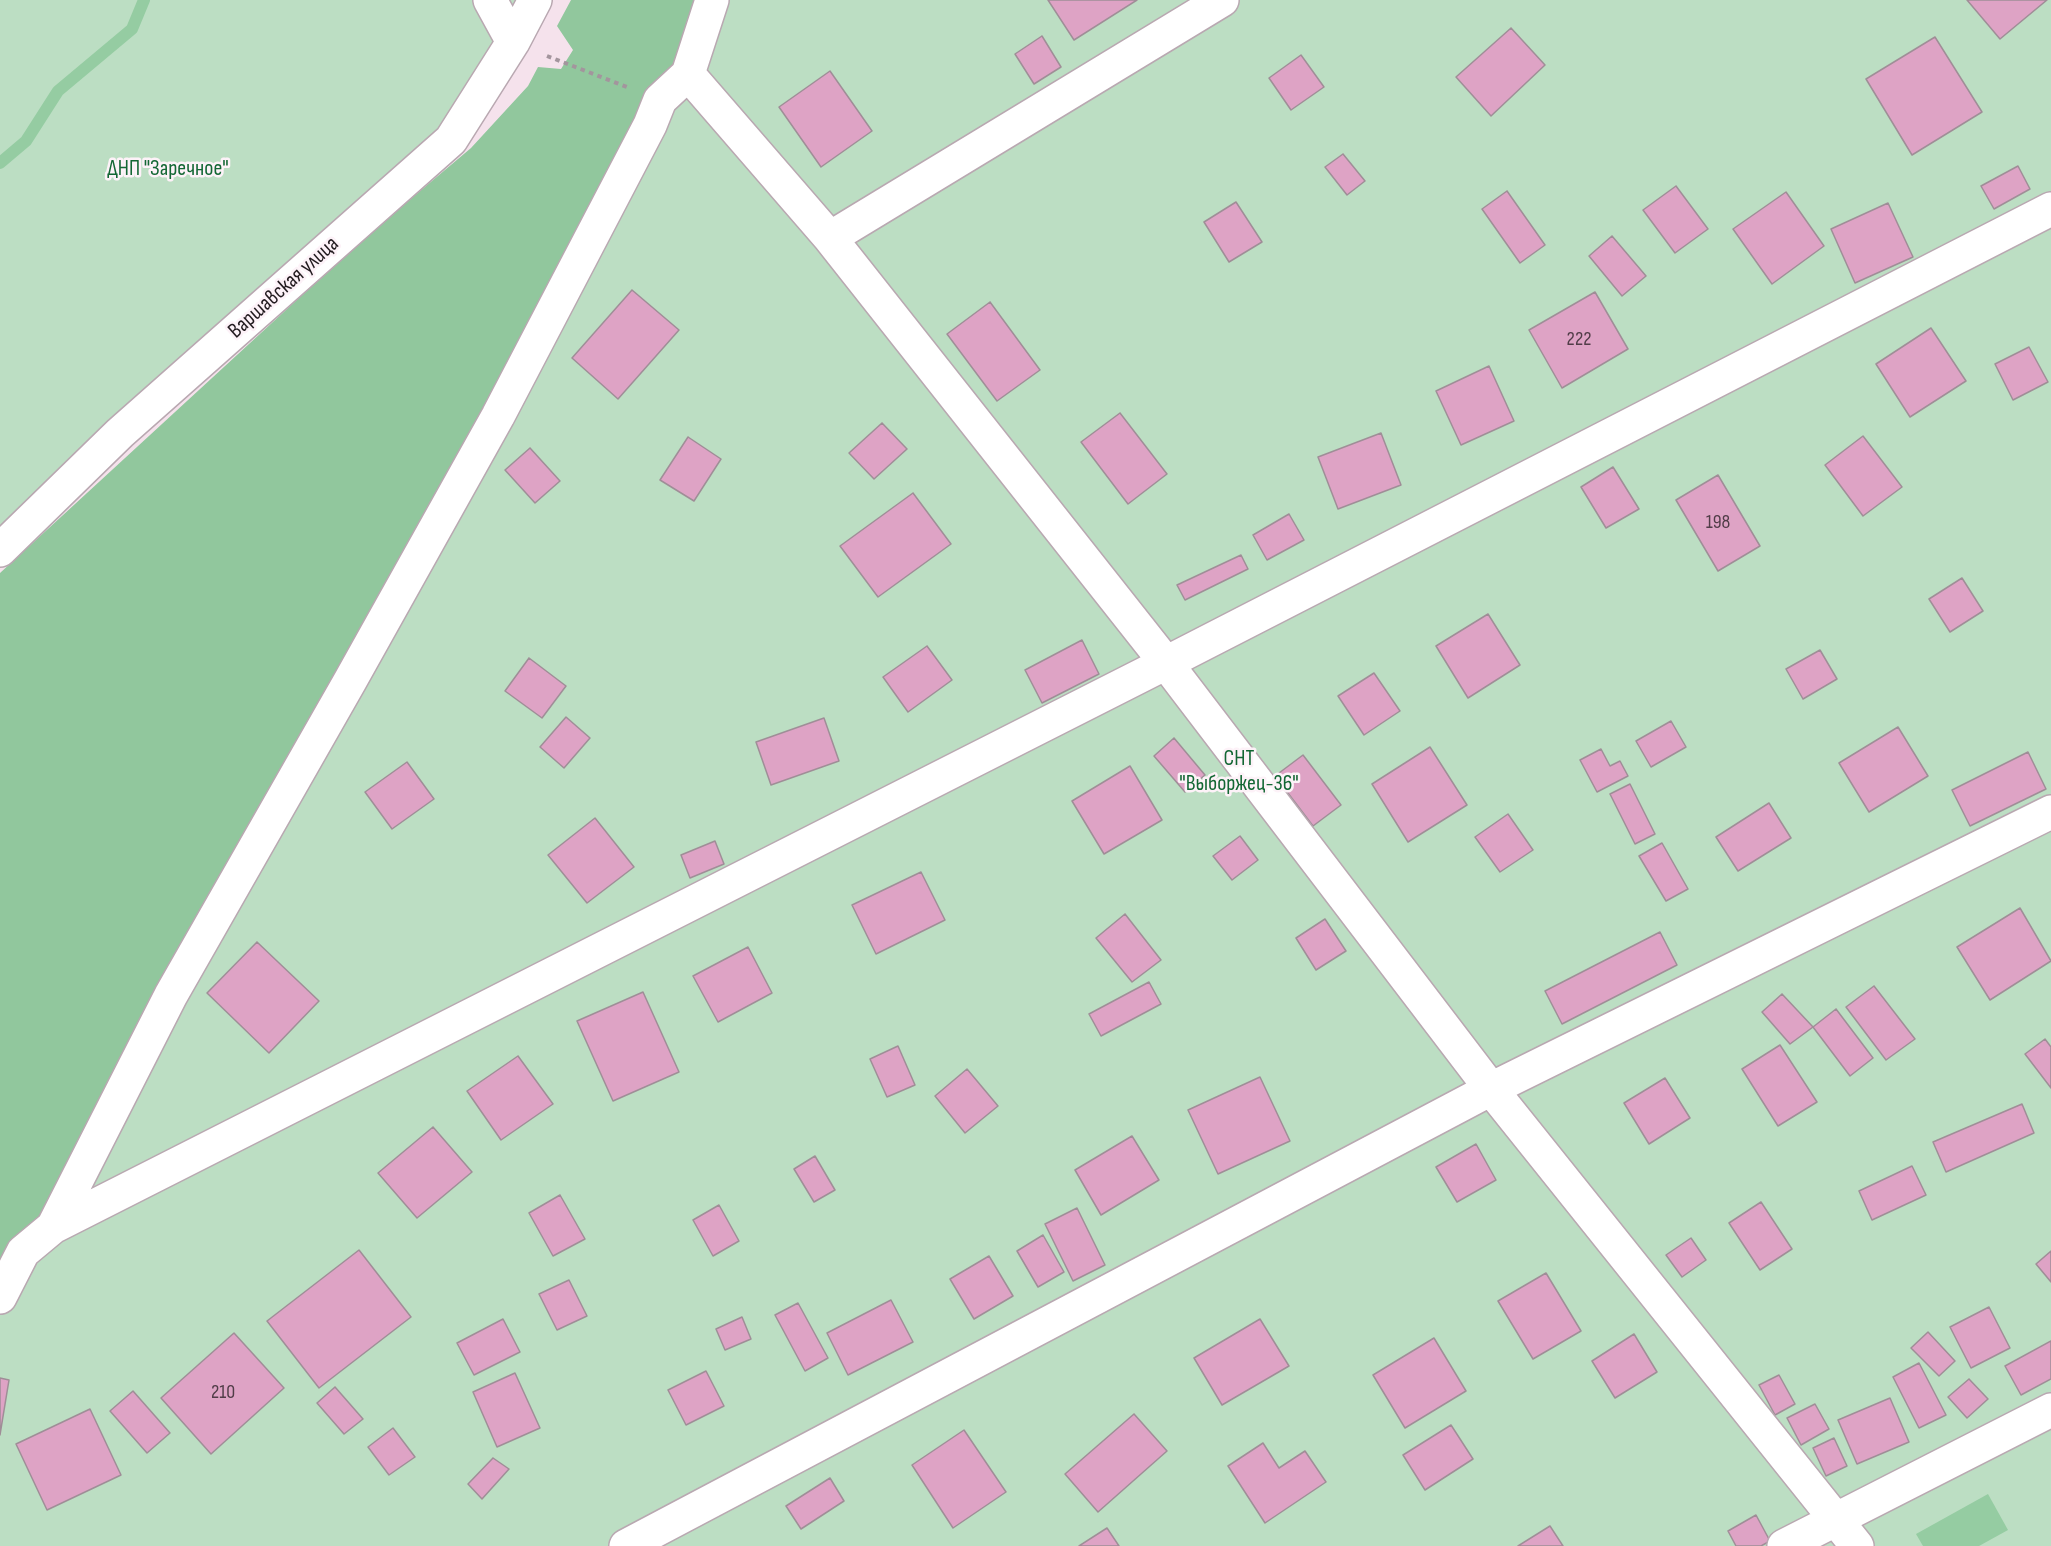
<!DOCTYPE html>
<html>
<head>
<meta charset="utf-8">
<style>
  body { margin:0 }
  canvas { display:block; background:#f5e2ec }
</style>
</head>
<body>
<canvas width="2051" height="1546"></canvas>
<script>
const c = document.querySelector('canvas').getContext('2d');
c.lineJoin = 'round';
function fill(path, color) { c.fillStyle = color; c.fill(path, 'evenodd'); }
const poly = rows => new Path2D(rows.map(r => 'M' + r).join(''));
function stroke(path, color, width, dash) { c.strokeStyle = color; c.lineWidth = width; c.lineCap = dash ? 'butt' : 'round'; c.setLineDash(dash || []); c.stroke(path); }
function label(font, color, halo, rows, align = 'center') {
  c.font = font + ' "Sofia Sans Condensed",sans-serif'; c.lineWidth = 5; c.setLineDash([]); c.textBaseline = 'middle'; c.strokeStyle = halo; c.fillStyle = color; for (const [text, x, y, turn = 0] of rows) {
    c.save(); c.translate(x, y); c.rotate((+turn || 0) * Math.PI / 180); c.textAlign = isNaN(turn) ? turn : align; if (halo) c.strokeText(text, 0, 0); c.fillText(text, 0, 0); c.restore();
  }
}
const green = poly([
  [0,0,535,0,451,140,0,550],
  [710,0,2051,0,2051,1546,0,1546,0,1296]
]);
const forest = poly([
  [571,0,710,0,0,1296,0,573,362,240,471,148,528,86,538,67,561,69,573,50,557,26]
]);
const water = poly([
  [1988,1494,2008,1530,1979,1546,1923,1546,1916,1534]
]);
const stream = poly([
  [0,163,26,141,58,91,132,29,144,0]
]);
const building = poly([
  [1048,0,1137,0,1074,40,1048,0],
  [1967,0,2047,0,2000,39,1967,0],
  [1511,28,1545,65,1491,116,1456,77,1511,28],
  [1042,36,1061,67,1034,84,1015,54,1042,36],
  [1935,37,1982,112,1912,155,1866,79,1935,37],
  [1301,55,1324,87,1291,110,1269,78,1301,55],
  [830,71,872,131,821,167,779,107,830,71],
  [1343,154,1365,181,1347,195,1325,167,1343,154],
  [2018,166,2030,189,1994,209,1981,186,2018,166],
  [1676,186,1708,229,1675,253,1643,210,1676,186],
  [1507,191,1545,245,1520,263,1482,209,1507,191],
  [1786,192,1824,246,1772,284,1733,229,1786,192],
  [1236,202,1262,242,1229,262,1204,222,1236,202],
  [1888,203,1913,257,1855,283,1831,229,1888,203],
  [1612,236,1646,276,1622,296,1589,256,1612,236],
  [632,290,679,330,618,399,572,358,632,290],
  [1595,292,1628,349,1562,388,1529,330,1595,292],
  [990,302,1040,370,997,401,947,334,990,302],
  [1931,328,1966,381,1910,417,1876,364,1931,328],
  [2029,347,2048,382,2013,400,1995,364,2029,347],
  [1489,366,1514,421,1461,445,1436,391,1489,366],
  [1120,413,1167,474,1128,504,1081,442,1120,413],
  [882,423,907,449,874,479,849,453,882,423],
  [1381,433,1401,485,1338,509,1318,457,1381,433],
  [1863,436,1902,487,1863,516,1825,465,1863,436],
  [688,437,721,459,694,501,660,480,688,437],
  [530,448,560,481,535,503,505,470,530,448],
  [1613,467,1639,509,1606,528,1581,487,1613,467],
  [1718,475,1760,546,1718,571,1676,500,1718,475],
  [913,493,951,544,878,597,840,546,913,493],
  [1289,514,1304,540,1267,560,1253,535,1289,514],
  [1241,555,1248,569,1185,600,1177,585,1241,555],
  [1962,578,1983,611,1950,632,1929,599,1962,578],
  [1488,614,1520,665,1468,698,1436,646,1488,614],
  [1082,640,1099,674,1042,703,1025,670,1082,640],
  [927,646,952,680,908,712,883,677,927,646],
  [1820,650,1837,679,1803,699,1786,669,1820,650],
  [529,658,566,686,542,718,505,691,529,658],
  [1374,673,1400,711,1364,735,1338,696,1374,673],
  [566,717,590,738,564,768,540,747,566,717],
  [824,718,839,761,771,785,756,742,824,718],
  [1671,721,1686,747,1651,767,1636,741,1671,721],
  [1898,727,1928,776,1869,812,1839,763,1898,727],
  [1174,738,1205,775,1185,792,1154,756,1174,738],
  [1430,747,1467,805,1408,842,1372,784,1430,747],
  [1601,749,1610,766,1620,761,1628,776,1597,792,1580,760,1601,749],
  [2028,752,2046,789,1970,826,1952,790,2028,752],
  [1303,755,1341,805,1313,826,1275,776,1303,755],
  [407,762,434,799,392,829,365,792,407,762],
  [1130,766,1162,820,1104,854,1072,801,1130,766],
  [1630,784,1655,834,1635,844,1610,794,1630,784],
  [1769,803,1791,838,1738,871,1716,837,1769,803],
  [1508,814,1533,850,1500,872,1475,837,1508,814],
  [595,818,634,867,587,903,548,855,595,818],
  [1240,836,1258,860,1232,880,1213,856,1240,836],
  [715,841,724,864,690,878,681,855,715,841],
  [1662,843,1688,889,1666,901,1639,856,1662,843],
  [921,872,945,920,876,954,852,905,921,872],
  [2020,908,2051,961,1990,1000,1957,947,2020,908],
  [1125,914,1161,960,1132,982,1096,938,1125,914],
  [1325,919,1346,951,1316,970,1296,938,1325,919],
  [1660,932,1677,965,1562,1024,1545,991,1660,932],
  [257,942,319,1001,269,1053,207,993,257,942],
  [748,947,772,993,718,1022,693,976,748,947],
  [1149,982,1161,1004,1101,1036,1089,1014,1149,982],
  [1874,986,1915,1039,1886,1060,1846,1007,1874,986],
  [643,992,679,1072,613,1101,577,1021,643,992],
  [1782,994,1813,1027,1790,1044,1762,1012,1782,994],
  [1836,1009,1873,1058,1850,1076,1813,1027,1836,1009],
  [2045,1039,2051,1047,2051,1088,2025,1054,2045,1039],
  [1780,1045,1817,1102,1778,1126,1742,1069,1780,1045],
  [898,1046,915,1085,887,1097,870,1059,898,1046],
  [518,1056,553,1104,501,1140,467,1091,518,1056],
  [967,1069,998,1106,965,1133,935,1096,967,1069],
  [1260,1077,1290,1141,1218,1174,1188,1110,1260,1077],
  [1665,1078,1690,1118,1649,1144,1624,1103,1665,1078],
  [2022,1104,2034,1133,1946,1172,1933,1142,2022,1104],
  [433,1127,472,1172,417,1218,378,1173,433,1127],
  [1132,1136,1159,1180,1101,1215,1075,1170,1132,1136],
  [1476,1144,1496,1180,1457,1202,1436,1167,1476,1144],
  [815,1156,835,1190,814,1202,794,1169,815,1156],
  [1912,1166,1926,1195,1872,1220,1859,1191,1912,1166],
  [560,1195,585,1239,553,1256,529,1213,560,1195],
  [1761,1202,1792,1249,1760,1270,1729,1223,1761,1202],
  [719,1205,739,1241,713,1256,693,1220,719,1205],
  [1077,1208,1105,1265,1073,1281,1045,1224,1077,1208],
  [1043,1235,1064,1272,1038,1287,1017,1251,1043,1235],
  [1691,1238,1706,1260,1682,1277,1666,1255,1691,1238],
  [359,1250,411,1317,319,1388,267,1321,359,1250],
  [2051,1251,2051,1282,2036,1264,2051,1251],
  [989,1256,1013,1296,974,1319,950,1279,989,1256],
  [1546,1273,1581,1331,1533,1359,1498,1301,1546,1273],
  [569,1280,587,1316,557,1330,539,1294,569,1280],
  [891,1300,913,1342,848,1375,827,1333,891,1300],
  [798,1303,828,1358,805,1371,775,1315,798,1303],
  [1989,1307,2010,1348,1971,1368,1950,1327,1989,1307],
  [742,1317,751,1339,725,1350,716,1329,742,1317],
  [503,1319,520,1352,474,1375,457,1343,503,1319],
  [1260,1319,1289,1366,1222,1405,1194,1358,1260,1319],
  [1928,1332,1955,1361,1939,1376,1911,1348,1928,1332],
  [234,1333,284,1388,211,1454,161,1398,234,1333],
  [1634,1334,1657,1372,1615,1398,1592,1361,1634,1334],
  [1434,1338,1466,1391,1405,1428,1373,1375,1434,1338],
  [2051,1341,2051,1379,2021,1395,2005,1366,2051,1341],
  [1919,1363,1946,1415,1919,1428,1893,1377,1919,1363],
  [706,1371,724,1406,686,1425,668,1390,706,1371],
  [515,1373,540,1428,497,1447,473,1392,515,1373],
  [1779,1375,1795,1404,1775,1415,1759,1385,1779,1375],
  [0,1378,9,1380,0,1435,0,1378],
  [1969,1379,1988,1399,1967,1418,1948,1397,1969,1379],
  [335,1387,363,1419,344,1434,317,1403,335,1387],
  [133,1391,170,1433,147,1453,110,1411,133,1391],
  [1890,1398,1909,1442,1857,1464,1838,1420,1890,1398],
  [1815,1404,1829,1429,1801,1445,1787,1418,1815,1404],
  [90,1409,121,1475,47,1510,16,1444,90,1409],
  [1134,1414,1167,1451,1098,1512,1065,1474,1134,1414],
  [1451,1425,1473,1459,1425,1490,1403,1455,1451,1425],
  [393,1428,415,1457,389,1475,368,1447,393,1428],
  [964,1430,1006,1492,953,1528,912,1465,964,1430],
  [1834,1438,1847,1466,1826,1476,1813,1448,1834,1438],
  [1263,1443,1279,1468,1305,1451,1326,1482,1265,1523,1228,1466,1263,1443],
  [493,1458,509,1469,482,1499,468,1484,493,1458],
  [830,1478,844,1501,801,1529,786,1506,830,1478],
  [1756,1515,1770,1541,1761,1546,1736,1546,1728,1531,1756,1515],
  [1550,1526,1563,1546,1518,1546,1550,1526],
  [1107,1528,1119,1546,1079,1546,1107,1528]
]);
const path = poly([
  [547,56,627,87]
]);
const minor = poly([
  [490,0,513,42],
  [688,74,830,238,1166,663,1491,1089,1857,1546],
  [830,238,1222,0],
  [0,550,120,433,451,140,513,42,535,0],
  [53,1227,1166,663,2051,209],
  [0,1297,23,1252,53,1227,171,995,350,681,498,416,650,125,660,100,688,74,712,0],
  [626,1546,1491,1089,2051,812],
  [1784,1546,2051,1410]
]);
const numberNames = [
  ["222",1579,340],
  ["198",1718,523],
  ["210",223,1393]
];
const parkNames = [
  ["ДНП \"Заречное\"",168,169],
  ["СНТ",1239,759],
  ["\"Выборжец-36\"",1239,784]
];
const streetNames = [
  ["Варшавская улица",284,288,-42]
];
fill(green, '#bcdec3');
fill(forest, '#91c79d');
fill(water, '#95cca2');
stroke(stream, '#95cca2', 12);
fill(building, '#dea3c5');
stroke(building, '#9f8e97', 1.5);
stroke(minor, '#b9a8b1', 36);
stroke(path, '#a3959d', 4, [4.5, 4.5]);
stroke(minor, '#fff', 33);
label('20px', '#513d48', null, numberNames);
label('22px', '#136734', '#fdf2f8', parkNames);
label('22px', '#221b1f', '#fdf2f8', streetNames);
</script>
</body>
</html>
